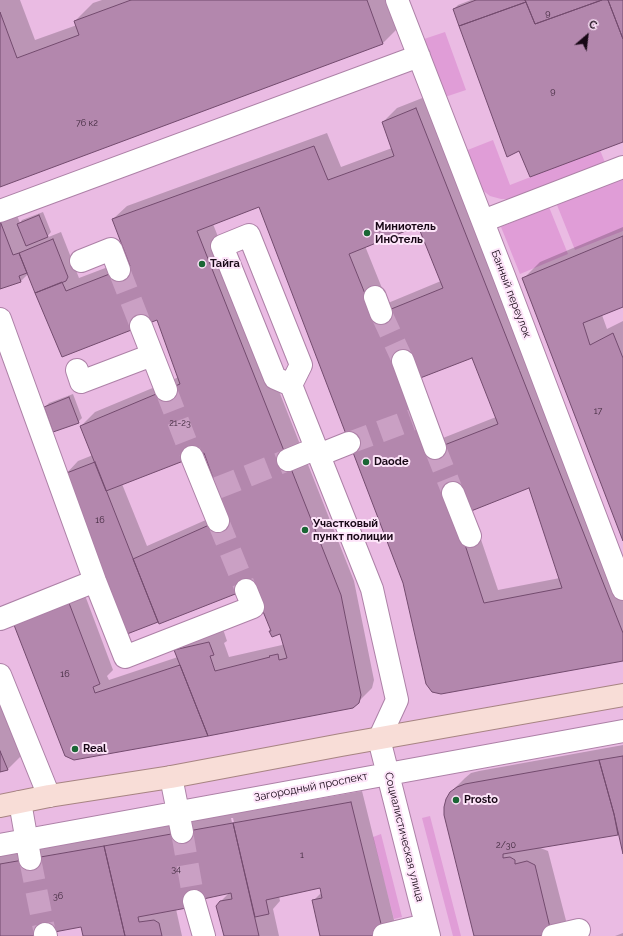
<!DOCTYPE html>
<html>
<head>
<meta charset="utf-8">
<style>
  body { margin:0 }
  #map { position:relative; width:623px; height:936px; overflow:hidden; background:#eabbe3; font-family:Raleway,sans-serif }
  canvas { display:block }
  .north { position:absolute; left:567px; top:16px; width:40px; height:40px; -webkit-text-stroke:3px #fde4f9; paint-order:stroke; rotate:28deg; font-size:11px; font-weight:700; line-height:16px; text-align:center; color:#180816 }
  .north::after { content:''; display:block; margin:auto; width:14px; height:18px; background:#180816; clip-path:polygon(50% 0,100% 100%,50% 72%,0 100%) }
</style>
</head>
<body>
<div id="map">
<canvas width="623" height="936"></canvas>
<div class="north">С</div>
</div>
<script>
const c = document.querySelector('canvas').getContext('2d');
c.lineJoin = 'round';
function fill(path, color) { c.fillStyle = color; c.fill(path, 'evenodd'); }
const poly = rows => new Path2D(rows.map(r => 'M' + r).join(''));
function stroke(path, color, width, dash) { c.strokeStyle = color; c.lineWidth = width; c.lineCap = dash ? 'butt' : 'round'; c.setLineDash(dash || []); c.stroke(path); }
function label(font, color, halo, rows, align = 'center') {
  c.font = font + ' Raleway,sans-serif'; c.lineWidth = 4; c.setLineDash([]); c.textBaseline = 'middle'; c.strokeStyle = halo; c.fillStyle = color; for (const [text, x, y, turn = 0] of rows) {
    c.save(); c.translate(x, y); c.rotate((+turn || 0) * Math.PI / 180); c.textAlign = isNaN(turn) ? turn : align; if (halo) c.strokeText(text, 0, 0); c.fillText(text, 0, 0); c.restore();
  }
}
const green = poly([
  [445,32,466,90,445,97,424,39],
  [493,140,510,185,600,150,606,165,510,199,501,199,490,196,481,189,465,151],
  [623,178,623,231,575,250,557,205],
  [549,207,568,254,520,274,501,227],
  [430,816,461,936,453,936,422,818],
  [381,834,402,917,394,919,373,837]
]);
const shadow = poly([
  [0,0,20,0,35,40,77,25,75,21,93,3,102,0,391,0,401,25,383,43,0,186],
  [471,0,623,0,623,141,520,150,454,9,458,5],
  [430,95,623,585,623,660,404,582,259,206,213,224,354,581,374,680,372,688,358,702,74,759,15,625,83,590,113,670,107,676,109,680,178,657,175,650,189,637,223,629,227,641,224,643,229,657,282,645,284,643,281,632,272,630,254,586,128,633,65,475,78,461,93,455,81,426,95,412,179,377,157,318,62,356,28,274,21,281,0,289,0,212,14,208,20,223,22,220,43,212,51,232,46,238,61,232,79,278,129,259,113,219,127,206,327,133,341,167,392,148,383,122,397,108],
  [418,225,441,281,388,303,365,246],
  [473,357,496,417,443,438,420,377],
  [205,452,226,511,147,546,122,484],
  [529,487,560,578,498,590,471,510],
  [623,227,623,306,602,315,607,329,623,321,623,539,524,278,540,262],
  [73,394,82,418,78,422,45,407,49,403],
  [0,695,24,753,8,769,0,771],
  [623,745,623,849,619,834,538,847,548,851,570,936,475,936,451,792,465,778,471,773,479,771],
  [362,791,398,936,321,936,313,901,322,892,320,886,279,896,280,901,273,909,279,936,225,936,220,902,230,892,199,899,176,909,182,936,84,936,82,926,27,936,0,936,0,855,249,807,250,811],
  [231,818,233,818,246,877,244,877],
  [623,933,623,936,615,936]
]);
const building = poly([
  [131,0,367,0,383,44,0,187,0,12,17,58,79,35,74,21,131,0],
  [476,0,525,0,526,2,459,26,453,9,476,0],
  [525,0,602,0,535,24,525,0],
  [602,0,608,0,623,39,623,142,530,177,519,151,507,157,459,26,526,2,535,24,602,0],
  [608,0,623,0,623,39,608,0],
  [416,108,623,633,623,661,441,694,432,692,426,684,403,583,259,207,197,231,341,595,361,695,359,703,353,708,208,736,174,650,209,642,214,655,210,656,215,671,270,657,269,656,278,654,279,660,287,658,280,634,272,637,269,631,271,631,253,587,159,624,133,559,227,517,204,453,106,491,80,426,180,384,157,320,62,357,35,293,62,282,66,291,130,266,112,219,314,146,328,180,394,156,382,122,416,108],
  [418,226,443,288,374,316,349,254,418,226],
  [472,358,498,424,429,451,415,380,472,358],
  [529,488,562,588,484,603,456,517,529,488],
  [39,215,48,237,26,246,17,224,39,215],
  [0,221,13,255,19,253,27,273,19,276,21,282,0,289,0,221],
  [623,236,623,307,583,323,590,345,613,333,623,358,623,541,522,278,623,236],
  [53,239,68,277,66,281,35,293,19,253,53,239],
  [69,397,79,423,53,432,44,407,69,397],
  [95,462,158,622,127,634,64,474,95,462],
  [69,603,100,684,93,687,95,693,180,665,208,736,74,760,65,756,14,625,69,603],
  [0,751,8,770,0,772,0,751],
  [623,756,623,854,614,814,599,760,623,756],
  [599,760,614,814,618,835,503,854,503,858,510,857,515,860,515,864,527,861,535,865,552,936,474,936,444,815,444,807,446,799,450,792,457,787,465,784,599,760],
  [351,802,384,936,320,936,312,900,322,898,320,888,266,900,269,914,255,917,233,823,351,802],
  [233,823,259,936,224,936,216,906,220,901,232,899,231,893,194,901,192,907,138,917,139,922,154,920,159,923,162,936,125,936,104,846,233,823],
  [104,846,125,936,83,936,81,927,33,936,0,936,0,864,104,846]
]);
const minorTunnel = poly([
  [119,270,141,326],
  [381,313,403,361],
  [166,390,192,457],
  [349,443,417,418],
  [435,448,453,493],
  [217,488,288,460],
  [218,521,246,590],
  [182,832,194,901],
  [30,859,45,934]
]);
const minor = poly([
  [397,0,504,276,623,589],
  [0,211,419,56],
  [483,221,623,167],
  [81,261,111,249,119,270],
  [375,297,381,313],
  [0,319,95,581,125,657,253,607,246,590],
  [141,326,166,390],
  [403,361,435,448],
  [77,370,81,382,152,355],
  [291,385,275,378,222,246,249,235,301,365,291,385,372,589,397,700,379,739,429,936],
  [319,455,349,443],
  [192,457,218,521],
  [288,460,317,448],
  [453,493,470,536],
  [0,619,95,581],
  [0,675,49,796],
  [171,777,182,832],
  [20,802,30,859],
  [0,845,623,731],
  [194,901,204,936],
  [45,934,46,936],
  [384,935,426,925],
  [553,936,579,930]
]);
const major = poly([
  [0,806,49,796,171,777,341,745,623,695]
]);
const markers = [
  [367,233,4,"#1a6635"],
  [202,264,4,"#1a6635"],
  [366,462,4,"#1a6635"],
  [305,530,4,"#1a6635"],
  [75,749,4,"#1a6635"],
  [456,800,4,"#1a6635"]
];
const numberNames = [
  ["9",548,13],
  ["9",553,91],
  ["76 к2",87,123],
  ["17",598,411],
  ["21-23",180,423],
  ["16",100,520],
  ["16",65,674],
  ["2/30",506,845],
  ["1",302,855],
  ["34",176,869],
  ["36",58,896]
];
const poiNames = [
  ["Миниотель",375,227],
  ["ИнОтель",375,240],
  ["Тайга",210,264],
  ["Daode",374,462],
  ["Участковый",313,524],
  ["пункт полиции",313,537],
  ["Real",83,749],
  ["Prosto",464,800]
];
const streetNames = [
  ["Банный переулок",511,294,69],
  ["Загородный проспект",311,787,-11],
  ["Социалистическая улица",404,837,76]
];
fill(green, '#e09dd7');
fill(shadow, '#0003');
fill(building, '#b387ad');
stroke(building, '#734b6e', 1);
stroke(minorTunnel, '#caa0c4', 22, [22, 11]);
stroke(minor, '#ad81a7', 24);
stroke(major, '#a78482', 24);
stroke(minor, '#fff', 22);
stroke(major, '#f8ddd7', 22);
for (const [x, y, r, color] of markers) { const dot = new Path2D(); dot.arc(x, y, r, 0, 2 * Math.PI); c.fillStyle = color; c.fill(dot); stroke(dot, '#fde4f9', 1.5); }
label('9px', '#3f283c', null, numberNames);
label('bold 11px', '#180816', '#fde4f9', poiNames, 'left');
label('11px', '#180816', '#fde4f9', streetNames);
</script>
</body>
</html>
